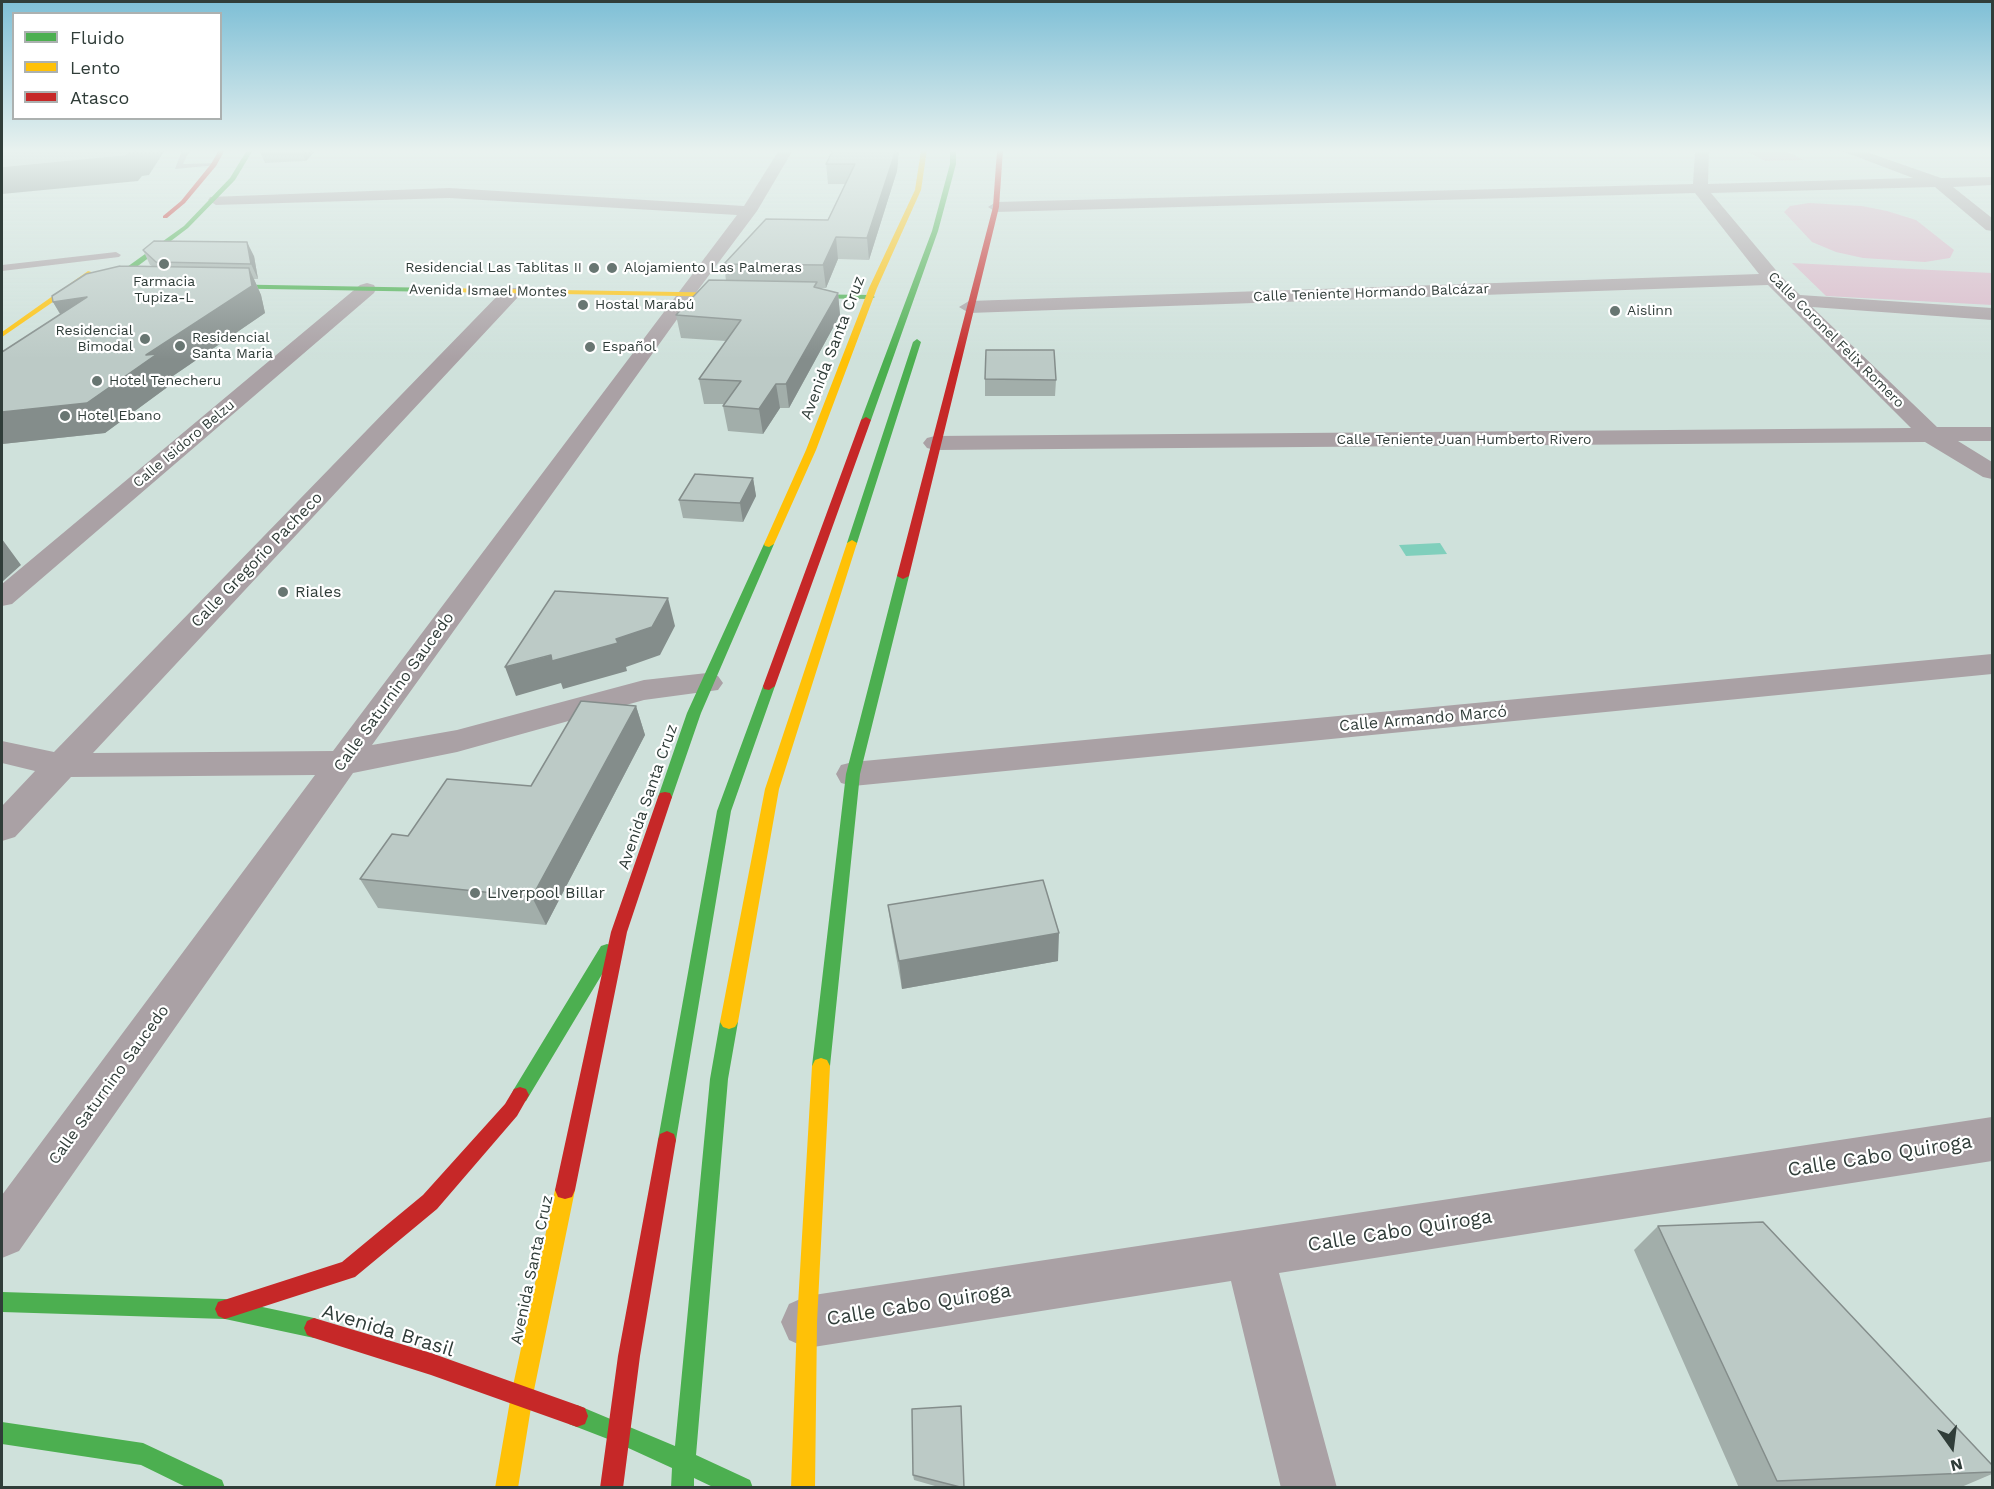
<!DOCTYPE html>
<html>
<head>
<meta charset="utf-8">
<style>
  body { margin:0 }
  #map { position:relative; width:1994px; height:1489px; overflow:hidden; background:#cfe1db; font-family:"Work Sans",sans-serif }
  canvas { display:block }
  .frame { position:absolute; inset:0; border:3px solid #303d39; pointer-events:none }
  .legend { position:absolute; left:12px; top:12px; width:210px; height:108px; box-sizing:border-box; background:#fff; border:2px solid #acb1b0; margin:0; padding:8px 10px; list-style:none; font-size:18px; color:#303d39 }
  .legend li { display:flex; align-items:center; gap:12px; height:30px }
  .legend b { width:30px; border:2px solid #acb1b0 }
  .north { position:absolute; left:1922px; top:1417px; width:60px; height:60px; -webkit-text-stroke:4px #fff; paint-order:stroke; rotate:166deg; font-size:16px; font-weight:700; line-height:24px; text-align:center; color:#303d39 }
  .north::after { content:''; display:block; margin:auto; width:21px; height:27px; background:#303d39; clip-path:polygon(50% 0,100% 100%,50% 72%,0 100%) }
</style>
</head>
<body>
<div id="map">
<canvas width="1994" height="1489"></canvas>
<div class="frame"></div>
<ul class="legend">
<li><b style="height:8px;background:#4caf50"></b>Fluido</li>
<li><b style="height:8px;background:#ffc107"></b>Lento</li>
<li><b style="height:8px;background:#c62828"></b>Atasco</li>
</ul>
<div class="north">N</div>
</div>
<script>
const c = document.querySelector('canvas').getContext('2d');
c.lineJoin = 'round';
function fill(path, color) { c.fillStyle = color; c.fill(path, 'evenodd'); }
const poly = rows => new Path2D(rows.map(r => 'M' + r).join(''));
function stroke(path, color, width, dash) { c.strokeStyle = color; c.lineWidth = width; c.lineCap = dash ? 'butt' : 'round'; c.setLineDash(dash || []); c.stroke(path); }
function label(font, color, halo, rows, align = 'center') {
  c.font = font + ' "Work Sans",sans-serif'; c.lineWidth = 4.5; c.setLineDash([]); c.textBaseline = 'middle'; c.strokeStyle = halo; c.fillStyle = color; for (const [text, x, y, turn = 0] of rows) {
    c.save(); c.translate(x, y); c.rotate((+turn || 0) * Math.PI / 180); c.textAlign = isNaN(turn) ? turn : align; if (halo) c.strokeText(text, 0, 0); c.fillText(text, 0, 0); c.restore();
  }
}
const green = poly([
  [1744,150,1784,150,1804,160,1765,161],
  [1809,203,1862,206,1887,211,1916,220,1954,250,1950,258,1925,262,1863,258,1836,252,1812,242,1784,212,1790,206],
  [1792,263,1992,273,1992,305,1826,296]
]);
const water = poly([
  [1440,543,1447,554,1406,556,1399,545]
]);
const lane = poly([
  [182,150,190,150,183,164,214,163,218,165,175,169,182,150],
  [116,252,121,255,119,257,2,271,2,265,116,252]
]);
const street = poly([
  [779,150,793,150,757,211,698,290,372,745,457,730,644,680,707,673,718,676,723,683,718,690,644,700,457,752,353,773,19,1251,2,1258,2,1195,315,775,71,777,15,837,2,841,2,806,35,771,2,763,2,741,54,752,505,288,519,288,521,292,519,296,93,753,333,751,737,215,449,198,216,205,208,200,210,197,449,188,744,206,779,150],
  [1695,150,1709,150,1708,184,1913,178,1839,150,1861,150,1941,178,1992,177,1992,185,1953,187,1992,218,1992,231,1986,230,1935,187,1711,193,1780,275,1800,295,1992,308,1992,320,1812,307,1937,427,1992,427,1992,441,1958,441,1992,462,1992,479,1983,477,1925,442,935,450,927,448,923,443,927,438,935,436,1911,428,1768,285,969,313,959,307,969,301,1759,274,1695,193,996,212,988,207,996,202,1693,184,1695,150],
  [367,283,374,285,376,289,374,293,12,604,2,606,2,584,360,285,367,283],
  [1992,654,1992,674,853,786,841,783,836,774,841,765,853,762,1992,654],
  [1992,1117,1992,1161,1279,1273,1337,1488,1281,1488,1231,1281,807,1348,789,1340,781,1322,789,1304,807,1296,1992,1117]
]);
const fast = poly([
  [247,150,253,150,235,180,188,228,101,294,95,294,95,290,184,226,230,178,247,150],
  [950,150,956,150,956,164,938,231,871,420,863,422,861,420,932,231,950,164,950,150],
  [212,284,441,288,445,290,441,292,209,288,208,286,212,284],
  [793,294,871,295,875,297,871,299,790,298,790,294,793,294],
  [917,339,921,342,857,543,856,545,848,545,847,543,913,342,917,339],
  [769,541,774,544,701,713,672,797,670,801,665,802,660,801,658,797,687,713,764,544,769,541],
  [903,573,909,576,860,774,830,1066,827,1072,821,1074,815,1072,812,1066,846,774,897,576,903,573],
  [769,682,775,686,731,811,676,1140,674,1146,667,1149,660,1146,658,1140,717,811,763,686,769,682],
  [607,944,613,946,615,951,613,956,526,1101,520,1103,514,1101,511,1095,514,1089,601,946,607,944],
  [729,1015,735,1017,738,1022,728,1079,696,1455,750,1480,753,1488,715,1488,694,1478,694,1488,671,1488,672,1468,613,1441,569,1424,566,1416,569,1408,577,1405,675,1446,710,1079,720,1022,723,1017,729,1015],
  [2,1292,225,1299,314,1318,321,1321,324,1328,321,1335,314,1338,225,1319,2,1312,2,1292],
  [2,1422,143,1443,222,1480,225,1488,188,1488,141,1465,2,1444,2,1422]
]);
const slow = poly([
  [921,150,927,150,921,190,877,288,816,450,774,544,769,547,765,546,764,544,806,450,869,288,915,190,921,150],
  [88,271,95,273,2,337,2,332,88,271],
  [438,288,739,293,743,295,739,297,441,292,438,292,438,288],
  [852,540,857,543,779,789,738,1022,735,1027,729,1029,723,1027,720,1022,765,789,847,543,852,540],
  [821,1058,827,1060,830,1066,817,1322,815,1488,791,1488,797,1322,812,1066,815,1060,821,1058],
  [565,1181,572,1183,575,1190,533,1395,518,1488,495,1488,511,1395,555,1190,558,1183,565,1181]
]);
const jam = poly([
  [219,150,225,150,216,166,185,203,167,218,163,218,163,216,181,201,211,164,219,150],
  [997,150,1003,150,999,207,909,576,903,579,897,576,993,207,997,150],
  [866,417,871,420,775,686,769,690,764,689,763,686,861,420,866,417],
  [665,792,670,793,672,797,627,932,575,1190,572,1197,565,1199,558,1197,555,1190,611,932,658,797,660,793,665,792],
  [520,1087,526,1089,529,1095,517,1116,437,1209,355,1277,225,1319,218,1316,215,1309,218,1302,342,1262,423,1195,505,1104,514,1089,520,1087],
  [667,1131,674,1134,676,1140,640,1356,623,1488,600,1488,618,1356,658,1140,660,1134,667,1131],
  [314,1318,431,1353,577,1405,585,1408,588,1416,585,1424,577,1427,431,1375,314,1338,307,1335,304,1328,307,1321,314,1318]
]);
const wall = poly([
  [259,150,316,150,306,161,265,163],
  [833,150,899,150,897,171,869,260,838,259,826,288,818,288,838,293,840,315,789,408,780,408,763,434,728,431,723,406,724,404,704,404,699,379,726,341,681,338,676,315,726,281,724,264,828,220,845,184,828,184,826,164],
  [143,250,254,256,258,279,254,279,261,295,265,313,170,378,173,383,105,433,2,444,2,352,60,314,53,302,152,266,150,265],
  [985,379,1056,380,1055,396,985,396],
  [753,478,756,496,743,522,683,518,679,500],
  [636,706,645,735,546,925,378,908,360,879,408,836,531,786],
  [888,905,1058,961,902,989,892,933],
  [1658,1226,1992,1465,1992,1474,1959,1488,1739,1488,1634,1250],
  [913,1475,964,1488,942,1488,914,1480]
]);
const shadedWall = poly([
  [137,150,165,150,149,175,142,176,138,181,2,194,2,168],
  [301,150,316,150,306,161],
  [896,150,899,150,897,171,869,260,867,238],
  [836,237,838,259,826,288,823,265],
  [247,242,254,256,258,279,251,264],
  [249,268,261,295,265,313,170,378,173,383,105,433,2,444,2,412,146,355],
  [838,293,840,315,789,408,786,384],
  [87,297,70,330,53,302],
  [776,384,780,408,763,434,759,409],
  [753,478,756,496,743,522,740,503],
  [2,539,21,565,2,582],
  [668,598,675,626,660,655,626,667,627,671,563,689,561,683,516,696,505,667,616,639],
  [636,706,645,735,546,925,532,897],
  [1059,933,1058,961,902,989,899,961]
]);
const building = poly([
  [2,150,137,150,129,152,126,156,2,168,2,150],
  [833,150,896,150,867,238,836,237,823,265,724,264,766,219,828,220,855,164,826,164,833,150],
  [154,241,247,242,251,264,156,262,143,250,154,241],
  [120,266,249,268,252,286,146,355,157,354,87,403,2,412,2,352,87,297,53,302,52,296,86,274,120,266],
  [709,280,817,282,814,287,838,293,786,384,776,384,759,409,723,406,741,381,699,379,741,320,676,315,709,280],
  [986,350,1054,350,1056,380,985,379,986,350],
  [695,474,753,478,740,503,679,500,695,474],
  [555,591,668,598,652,627,616,639,618,643,552,661,551,655,505,667,555,591],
  [581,701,636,706,532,897,360,879,392,834,408,836,447,779,531,786,581,701],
  [1043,880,1059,933,899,961,888,905,1043,880],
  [1763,1222,1992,1465,1992,1472,1777,1481,1658,1226,1763,1222],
  [961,1406,964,1488,913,1475,912,1409,961,1406]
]);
const markers = [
  [164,264,6,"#687672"],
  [594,268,6,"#687672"],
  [612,268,6,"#687672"],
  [583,305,6,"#687672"],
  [1615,311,6,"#687672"],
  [145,339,6,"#687672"],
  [180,346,6,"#687672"],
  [590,347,6,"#687672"],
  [97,381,6,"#687672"],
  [65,416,6,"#687672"],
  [283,592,6,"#687672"],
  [475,893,6,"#687672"]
];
const farPoinames = [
  ["Residencial Las Tablitas II",582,268,"right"],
  ["Alojamiento Las Palmeras",624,268],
  ["Farmacia",164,282,"center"],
  ["Tupiza-L",164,298,"center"],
  ["Hostal Marabú",595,305],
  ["Aislinn",1627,311],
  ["Residencial",133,331,"right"],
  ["Bimodal",133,347,"right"],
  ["Residencial",192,338],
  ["Santa Maria",192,354],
  ["Español",602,347],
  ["Hotel Tenecheru",109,381],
  ["Hotel Ebano",77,416]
];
const farStreetnames = [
  ["Avenida Ismael Montes",488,291,1],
  ["Calle Teniente Hormando Balcázar",1371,293,-2],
  ["Calle Coronel Felix Romero",1836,340,45],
  ["Calle Teniente Juan Humberto Rivero",1464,440],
  ["Calle Isidoro Belzu",184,444,-40]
];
const streetNames = [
  ["Avenida Santa Cruz",833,348,-69],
  ["Calle Gregorio Pacheco",257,560,-46],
  ["Calle Saturnino Saucedo",394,692,-54],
  ["Calle Armando Marcó",1423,719,-5],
  ["Avenida Santa Cruz",648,797,-71],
  ["Calle Saturnino Saucedo",109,1085,-54],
  ["Avenida Santa Cruz",532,1270,-78]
];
const poiNames = [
  ["Riales",295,592],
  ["LIverpool Billar",487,893]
];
const nearStreetnames = [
  ["Calle Cabo Quiroga",1880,1156,-9],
  ["Calle Cabo Quiroga",1400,1231,-9],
  ["Calle Cabo Quiroga",919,1305,-9],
  ["Avenida Brasil",388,1331,17]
];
fill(green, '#dab8c9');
fill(water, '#80cfbc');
fill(lane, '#aaa1a5');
fill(street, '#aaa1a5');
fill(fast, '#4caf50');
fill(slow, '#ffc107');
fill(jam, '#c62828');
fill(wall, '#a2aeaa');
fill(shadedWall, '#848d8b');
fill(building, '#bccac6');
stroke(building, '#848d8b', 1.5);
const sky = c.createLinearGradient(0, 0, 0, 359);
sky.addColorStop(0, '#7ebfd6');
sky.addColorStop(0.42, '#e9f2ef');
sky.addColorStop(1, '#e9f2ef00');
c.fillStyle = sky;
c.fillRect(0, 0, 1994, 359);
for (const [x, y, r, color] of markers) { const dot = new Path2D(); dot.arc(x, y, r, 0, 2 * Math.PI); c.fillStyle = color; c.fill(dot); stroke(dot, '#fff', 2); }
label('14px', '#303d39', '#fff', farPoinames, 'left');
label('14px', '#303d39', '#fff', farStreetnames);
label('16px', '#303d39', '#fff', streetNames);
label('16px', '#303d39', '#fff', poiNames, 'left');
label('20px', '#303d39', '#fff', nearStreetnames);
</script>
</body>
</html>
